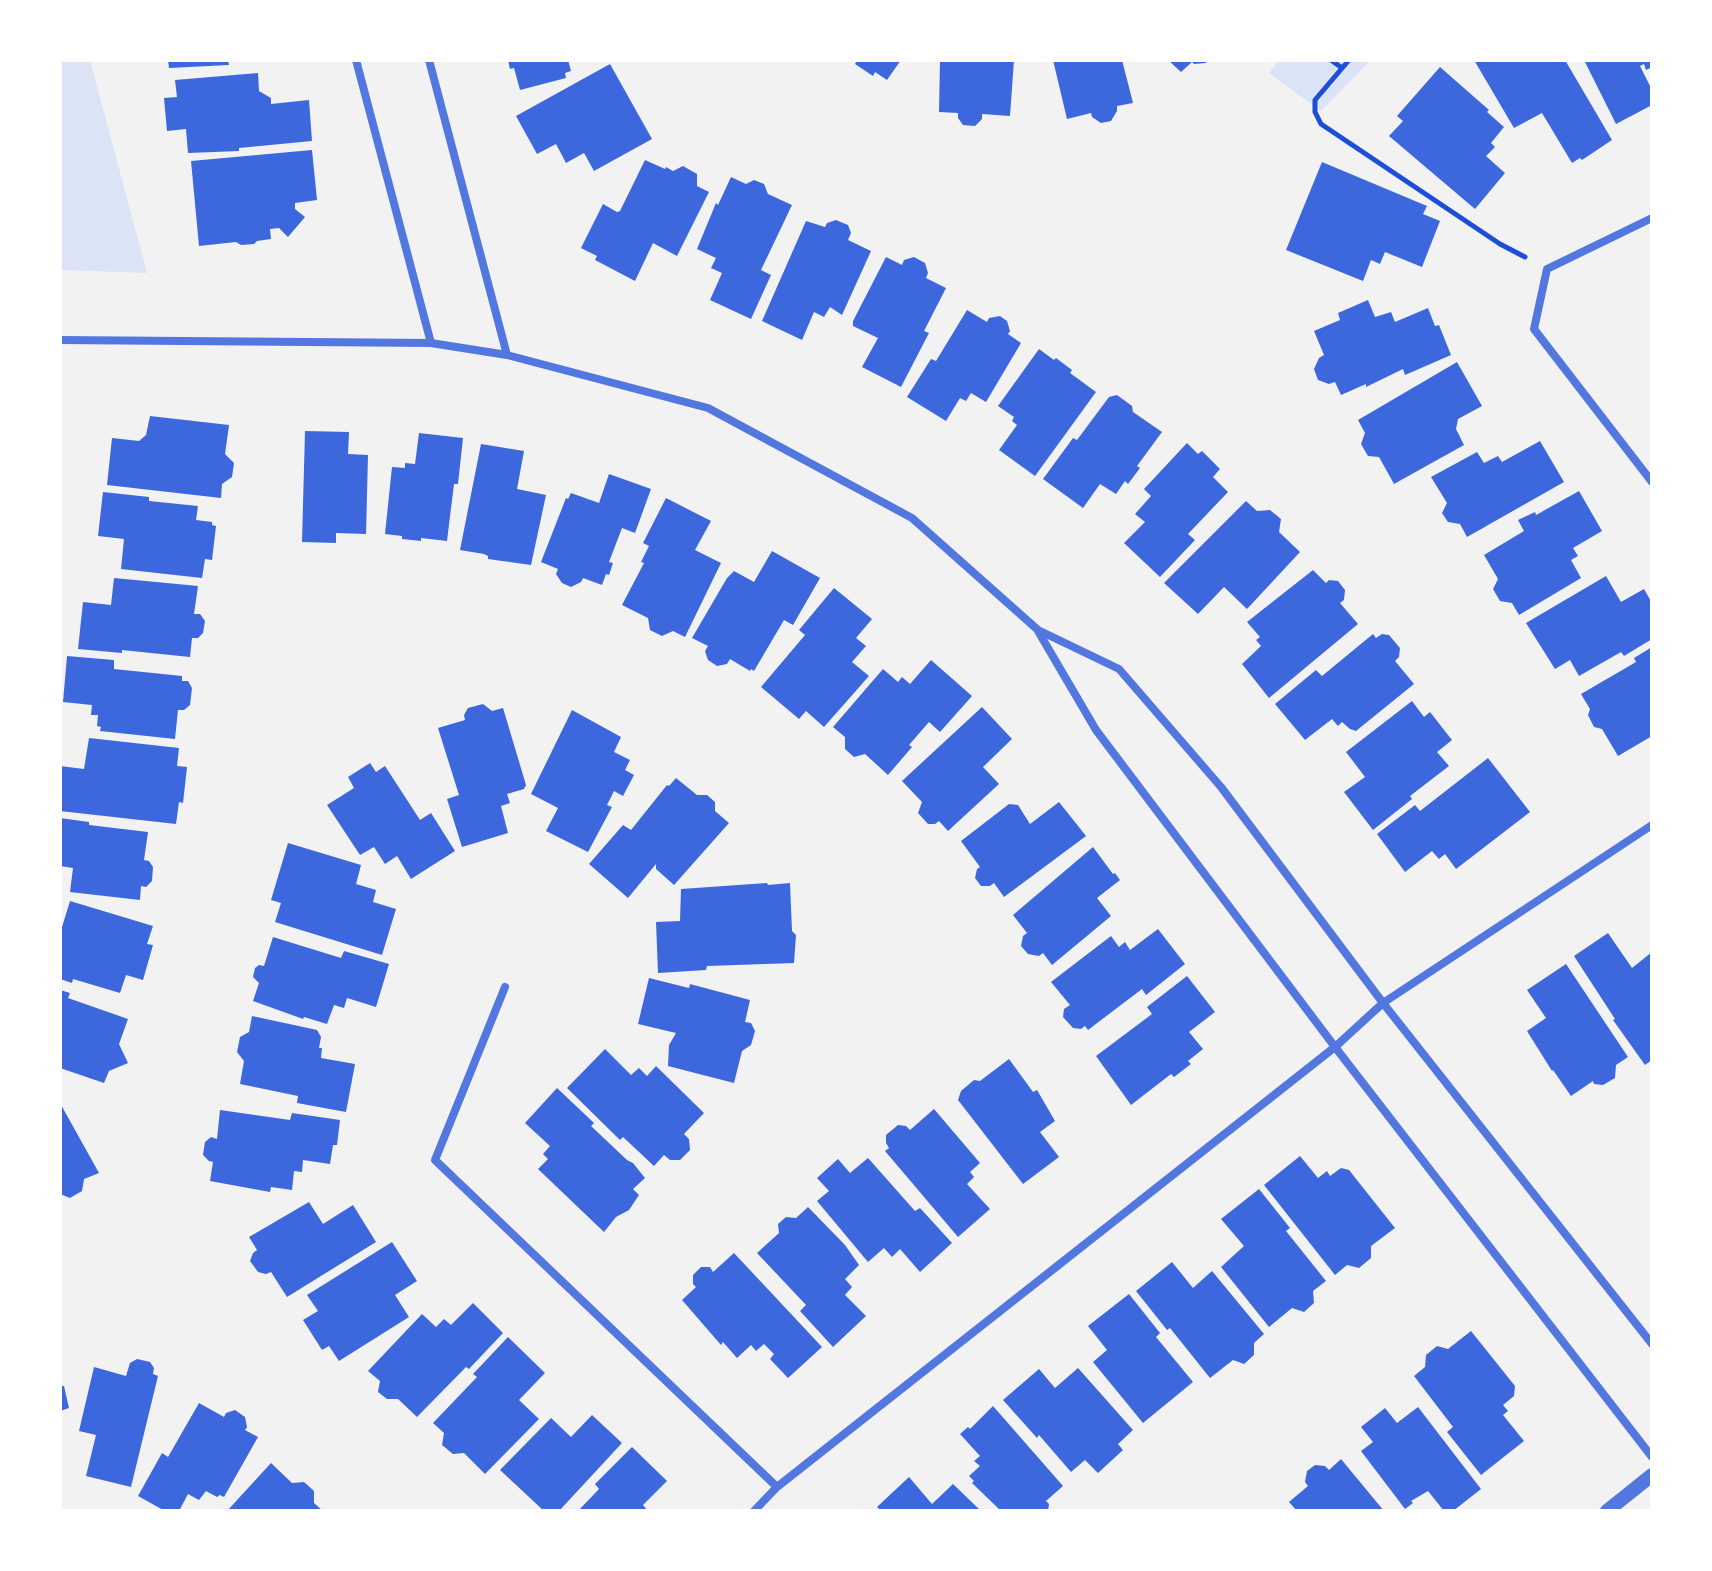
<!DOCTYPE html>
<html>
<head>
<meta charset="utf-8">
<style>
  body { margin:0 }
  #map { position:relative; width:1712px; height:1571px; overflow:hidden; background:#f2f2f2; font-family:"Nunito Sans",sans-serif }
  canvas { display:block }
  .frame { position:absolute; inset:0; border:62px solid #fff; pointer-events:none }
</style>
</head>
<body>
<div id="map">
<canvas width="1712" height="1571"></canvas>
<div class="frame"></div>
</div>
<script>
const c = document.querySelector('canvas').getContext('2d');
c.lineJoin = 'round';
function fill(path, color) { c.fillStyle = color; c.fill(path, 'evenodd'); }
const poly = rows => new Path2D(rows.map(r => 'M' + r).join(''));
function stroke(path, color, width, dash) { c.strokeStyle = color; c.lineWidth = width; c.lineCap = dash ? 'butt' : 'round'; c.setLineDash(dash || []); c.stroke(path); }
const green = poly([
  [60,60,90,60,147,273,60,270],
  [1279,60,1371,60,1321,111,1269,73]
]);
const building = poly([
  [168,60,228,60,229,65,169,68],
  [508,60,568,60,571,71,565,73,566,78,520,90,514,68,510,69],
  [857,60,901,60,887,80,875,72,873,76,855,64],
  [940,60,1014,60,1010,116,982,114,982,119,975,126,963,125,958,118,958,113,939,112],
  [1053,60,1122,60,1133,103,1117,106,1117,111,1111,121,1101,123,1092,117,1091,113,1067,119],
  [1168,60,1208,60,1206,63,1194,64,1192,62,1181,72],
  [1474,60,1565,60,1612,140,1582,160,1580,158,1572,163,1542,113,1514,128],
  [1584,60,1652,60,1652,67,1646,70,1644,64,1640,66,1652,90,1652,105,1616,124],
  [610,64,652,139,594,171,584,153,566,163,556,144,537,154,516,116],
  [1440,67,1489,110,1487,112,1504,127,1491,143,1495,147,1486,156,1505,173,1475,209,1389,136,1403,121,1397,116],
  [258,73,259,91,271,98,271,104,309,100,312,141,239,148,239,151,188,153,186,129,167,131,164,98,177,97,175,80],
  [312,150,317,200,295,203,295,209,305,217,288,237,279,228,270,229,271,239,257,241,254,244,241,245,236,242,199,246,191,161],
  [645,160,665,169,666,167,673,171,683,166,697,174,697,186,709,192,677,256,653,243,635,281,595,260,597,256,581,248,603,204,617,212,620,211],
  [1322,162,1427,206,1423,214,1440,221,1422,267,1385,252,1380,264,1371,260,1363,281,1286,250],
  [731,177,746,184,754,180,764,184,768,194,792,205,761,270,771,275,751,319,710,300,722,273,711,268,716,258,697,249,716,203,718,205],
  [836,220,848,225,851,233,848,240,871,251,842,315,830,307,824,317,814,312,802,340,762,321,806,221,825,227,827,223],
  [886,257,902,265,904,260,914,257,925,263,928,273,926,278,946,288,924,331,929,333,901,387,862,367,878,338,853,326,853,321],
  [1368,300,1375,317,1391,312,1395,322,1428,308,1435,326,1439,325,1451,355,1405,375,1403,369,1366,387,1366,384,1341,395,1335,382,1329,384,1318,380,1314,369,1319,358,1324,355,1314,331,1340,320,1338,313],
  [967,310,987,322,989,318,1000,316,1007,321,1010,331,1008,334,1021,343,986,402,971,393,966,401,960,398,946,421,907,397,931,359,936,361],
  [1039,349,1054,360,1056,358,1072,370,1070,373,1096,392,1035,476,999,450,1017,425,1012,421,1014,417,998,406],
  [1457,362,1482,406,1458,419,1456,429,1464,445,1394,484,1379,457,1368,456,1361,444,1365,433,1358,420],
  [1117,395,1132,406,1133,412,1162,432,1137,466,1140,468,1128,484,1125,481,1116,494,1100,484,1083,508,1043,479,1073,438,1077,440,1109,397],
  [150,416,229,425,225,454,234,463,232,477,222,484,221,498,107,485,112,438,139,441,146,435],
  [305,431,349,432,348,454,368,455,366,534,336,533,336,543,302,542],
  [419,433,463,438,458,484,454,484,447,541,421,538,421,541,402,539,402,536,385,534,392,467,405,468,405,463,415,464],
  [1540,441,1564,482,1467,537,1460,524,1448,522,1442,513,1447,503,1431,477,1477,452,1484,463,1498,456,1502,462],
  [1187,443,1198,454,1202,451,1220,469,1213,477,1228,492,1188,534,1195,540,1160,577,1124,543,1145,522,1135,514,1151,496,1144,489],
  [481,444,524,451,517,489,546,495,531,565,488,559,488,556,484,554,460,550],
  [609,474,651,489,635,533,622,528,609,562,613,563,609,575,606,574,602,585,583,578,581,582,571,587,562,583,556,574,558,569,541,562,566,498,568,499,571,493,599,503],
  [1579,491,1602,531,1573,548,1578,556,1571,560,1581,578,1519,615,1512,603,1500,601,1493,589,1498,579,1484,555,1524,531,1518,520,1535,512,1536,515],
  [103,492,149,497,149,501,198,506,196,520,212,522,212,525,216,526,212,560,205,559,202,578,121,569,124,539,98,536],
  [666,498,711,521,695,550,721,563,685,637,673,631,662,636,650,630,648,618,622,605,644,563,641,562,649,546,643,543],
  [1246,501,1257,511,1270,510,1281,519,1279,532,1300,552,1247,609,1224,587,1198,614,1164,583],
  [772,551,820,578,793,625,784,620,754,671,751,669,750,671,730,659,727,664,717,666,708,660,705,651,708,646,692,638,727,578,734,571,754,582],
  [1313,570,1326,583,1329,580,1338,581,1345,590,1344,600,1340,603,1358,624,1269,698,1242,664,1261,646,1256,640,1260,637,1247,622],
  [1606,576,1621,602,1644,589,1652,603,1652,639,1624,656,1621,652,1579,676,1570,660,1555,669,1526,623],
  [114,578,198,586,194,614,200,614,205,621,203,633,198,638,192,638,190,657,122,650,122,653,78,649,83,602,111,605],
  [834,588,872,619,856,638,866,646,852,662,869,676,824,727,806,711,799,719,761,687,805,635,799,630],
  [1373,634,1376,638,1382,634,1389,635,1400,648,1399,657,1395,661,1414,684,1356,731,1350,729,1342,722,1338,726,1332,719,1305,740,1275,704,1316,670,1322,676],
  [1652,647,1652,736,1618,756,1602,729,1594,727,1588,715,1590,709,1581,694,1636,662,1634,658],
  [67,656,114,660,114,669,182,676,182,681,188,681,192,688,190,705,184,710,178,710,175,739,100,731,101,727,97,726,98,715,91,715,92,705,63,702],
  [931,660,972,696,940,732,929,722,909,745,912,747,888,775,865,754,854,757,845,749,845,737,833,727,883,669,898,682,902,677,910,684],
  [1412,701,1424,717,1430,712,1452,740,1437,752,1449,766,1410,796,1412,799,1373,830,1344,792,1365,777,1346,752],
  [483,704,492,711,503,708,526,785,524,789,507,794,510,803,501,806,508,833,462,847,447,799,459,795,438,728,465,720,464,715,468,708],
  [982,707,1012,739,983,767,999,784,948,831,939,821,935,824,928,824,918,813,922,802,902,781],
  [572,710,621,737,614,752,630,760,625,770,634,775,623,796,614,791,607,805,612,807,588,852,546,831,558,808,531,794],
  [89,738,179,748,177,766,187,767,183,803,179,802,176,824,60,811,60,766,84,769],
  [1488,758,1530,812,1456,869,1445,854,1439,859,1432,851,1405,872,1377,834,1415,805,1420,811],
  [370,763,376,772,385,766,420,820,431,813,455,851,411,879,397,856,385,864,374,847,360,855,327,805,354,788,348,777],
  [676,778,697,795,707,795,715,802,715,811,729,823,674,885,656,869,656,864,628,898,589,864,623,825,631,830,667,785,669,786],
  [1059,802,1086,836,1004,897,994,883,990,886,981,886,975,878,977,869,980,867,961,841,1009,804,1018,805,1030,824],
  [60,818,89,822,89,825,148,832,144,860,149,861,153,867,152,881,146,887,141,886,140,900,70,892,73,868,60,866],
  [288,843,361,865,356,884,376,890,373,902,396,909,382,955,275,922,281,903,271,900],
  [1093,847,1113,874,1115,873,1120,880,1097,898,1111,916,1052,965,1043,953,1039,956,1028,954,1021,946,1023,936,1027,933,1013,915],
  [767,883,768,885,790,883,792,931,796,935,794,963,707,966,706,970,658,973,656,922,680,921,681,889],
  [70,901,153,926,147,944,153,945,143,980,126,975,120,993,73,979,72,983,60,979,60,927,62,927],
  [1158,929,1185,964,1146,995,1142,989,1088,1030,1085,1026,1081,1029,1073,1028,1063,1017,1064,1009,1070,1005,1051,982,1111,936,1119,947,1125,942,1130,950],
  [1608,933,1632,968,1652,952,1652,1060,1645,1065,1613,1020,1615,1019,1574,956],
  [273,937,341,958,344,951,389,964,376,1007,347,998,344,1008,334,1005,327,1024,304,1017,303,1019,253,1001,259,983,253,977,255,968,259,965,264,966],
  [1566,964,1628,1057,1616,1065,1615,1078,1603,1085,1594,1084,1593,1081,1571,1096,1553,1070,1552,1071,1527,1031,1546,1018,1527,990],
  [1187,976,1215,1012,1189,1032,1203,1049,1188,1061,1191,1064,1174,1077,1171,1074,1131,1105,1096,1056,1152,1014,1147,1007],
  [649,978,689,988,690,984,750,1000,745,1022,751,1023,755,1031,751,1045,742,1051,734,1083,668,1066,669,1045,676,1033,638,1024],
  [60,990,70,993,68,998,128,1019,119,1044,128,1063,109,1071,104,1083,60,1068],
  [252,1016,317,1030,321,1037,319,1048,322,1048,321,1058,355,1064,346,1112,297,1103,298,1096,240,1084,244,1061,237,1052,240,1037,249,1032],
  [605,1049,631,1075,639,1068,647,1076,656,1066,704,1113,684,1134,689,1139,690,1150,680,1160,670,1160,664,1155,654,1166,623,1137,620,1140,567,1088],
  [1009,1059,1033,1092,1037,1090,1055,1121,1040,1132,1059,1157,1023,1184,958,1100,961,1091,974,1080,980,1081],
  [557,1088,594,1123,591,1126,627,1160,633,1163,645,1178,633,1189,639,1195,629,1210,616,1217,604,1232,538,1169,548,1159,543,1154,550,1146,525,1123],
  [60,1103,99,1173,84,1179,82,1191,70,1198,60,1194],
  [934,1109,980,1163,970,1172,974,1177,967,1184,990,1209,958,1237,885,1151,889,1148,886,1143,886,1135,898,1125,906,1126,910,1130],
  [220,1110,290,1120,292,1113,340,1120,337,1145,333,1145,330,1164,303,1160,302,1172,294,1171,292,1190,271,1187,270,1192,210,1181,213,1162,209,1161,203,1155,205,1142,211,1137,217,1139],
  [1300,1156,1318,1178,1327,1171,1330,1176,1341,1168,1349,1170,1395,1228,1371,1246,1371,1258,1359,1268,1347,1265,1335,1275,1264,1185],
  [868,1158,915,1211,920,1208,952,1243,920,1272,900,1249,892,1257,884,1248,868,1262,817,1201,829,1191,817,1178,838,1159,850,1173],
  [1259,1189,1290,1228,1286,1231,1326,1281,1313,1291,1314,1303,1304,1312,1292,1308,1269,1327,1221,1267,1244,1246,1221,1219],
  [309,1202,323,1224,353,1205,376,1242,287,1297,271,1272,266,1274,258,1272,250,1261,253,1253,257,1250,249,1237],
  [808,1207,845,1245,859,1265,845,1279,852,1287,845,1295,866,1316,833,1347,800,1311,806,1305,757,1253,779,1233,778,1224,786,1217,796,1218],
  [392,1242,417,1281,395,1295,409,1317,339,1361,329,1346,322,1350,303,1320,318,1311,307,1295],
  [734,1253,822,1347,788,1378,770,1359,774,1354,764,1344,756,1351,751,1345,737,1358,723,1342,721,1345,682,1300,696,1287,693,1284,693,1275,701,1267,710,1267,713,1272],
  [1172,1262,1193,1288,1212,1271,1264,1334,1254,1343,1254,1355,1244,1364,1233,1360,1210,1378,1170,1328,1167,1330,1136,1291],
  [1129,1294,1160,1333,1156,1337,1193,1382,1143,1423,1093,1362,1107,1350,1088,1326],
  [473,1303,503,1333,469,1369,466,1367,417,1417,398,1399,387,1399,378,1392,380,1381,368,1371,422,1314,436,1327,444,1319,451,1325],
  [1471,1331,1515,1386,1514,1396,1503,1405,1508,1411,1503,1415,1524,1441,1481,1475,1447,1432,1453,1427,1414,1376,1425,1367,1426,1355,1437,1346,1448,1349],
  [508,1337,545,1373,519,1400,539,1419,485,1474,464,1453,453,1454,442,1445,444,1433,433,1423,477,1377,473,1374],
  [137,1359,150,1362,154,1368,153,1374,158,1376,131,1487,86,1476,96,1435,79,1431,94,1367,126,1376,130,1363],
  [1078,1368,1133,1430,1118,1444,1123,1450,1098,1473,1085,1460,1071,1472,1039,1435,1037,1438,1003,1400,1039,1369,1055,1388],
  [60,1386,64,1386,69,1408,60,1411],
  [199,1403,224,1417,226,1413,235,1410,245,1417,247,1427,245,1430,258,1437,224,1497,220,1495,217,1497,206,1491,199,1500,188,1494,179,1511,165,1511,138,1496,162,1453,168,1457],
  [993,1406,1063,1486,1046,1501,1049,1504,1048,1511,1001,1511,972,1483,974,1481,969,1476,980,1466,974,1461,980,1456,960,1434,968,1427,970,1429],
  [1418,1407,1481,1489,1453,1511,1444,1511,1428,1491,1411,1501,1413,1503,1405,1509,1361,1451,1373,1442,1361,1427,1385,1408,1397,1423],
  [592,1415,622,1443,559,1511,544,1511,500,1470,551,1418,571,1437],
  [632,1447,667,1481,643,1505,648,1511,578,1511,599,1489,595,1484],
  [1341,1459,1384,1511,1297,1511,1289,1502,1308,1486,1305,1482,1307,1471,1315,1465,1325,1466,1329,1470],
  [271,1463,292,1483,304,1482,314,1491,314,1503,323,1511,227,1511],
  [909,1477,932,1504,953,1484,981,1511,881,1511,877,1507]
]);
const path = poly([
  [1331,60,1342,68],
  [1349,60,1315,100,1315,112,1321,124,1500,244,1525,257]
]);
const minor = poly([
  [356,60,431,343],
  [429,60,507,355],
  [1652,218,1547,269,1534,329,1652,482],
  [60,340,431,343,507,355,708,408,912,518,1038,630,1119,669,1221,787,1383,1003,1652,1344],
  [1038,631,1096,730,1335,1047,1652,1457],
  [505,987,435,1160,777,1487],
  [754,1511,777,1487,1335,1047,1383,1003,1652,825]
]);
const tertiary = poly([
  [1607,1511,1652,1475]
]);
fill(green, '#dbe4f7');
fill(building, '#3d67dc');
stroke(path, '#1d4ed8', 5);
stroke(minor, '#5277de', 8);
stroke(tertiary, '#5277de', 14);
</script>
</body>
</html>
